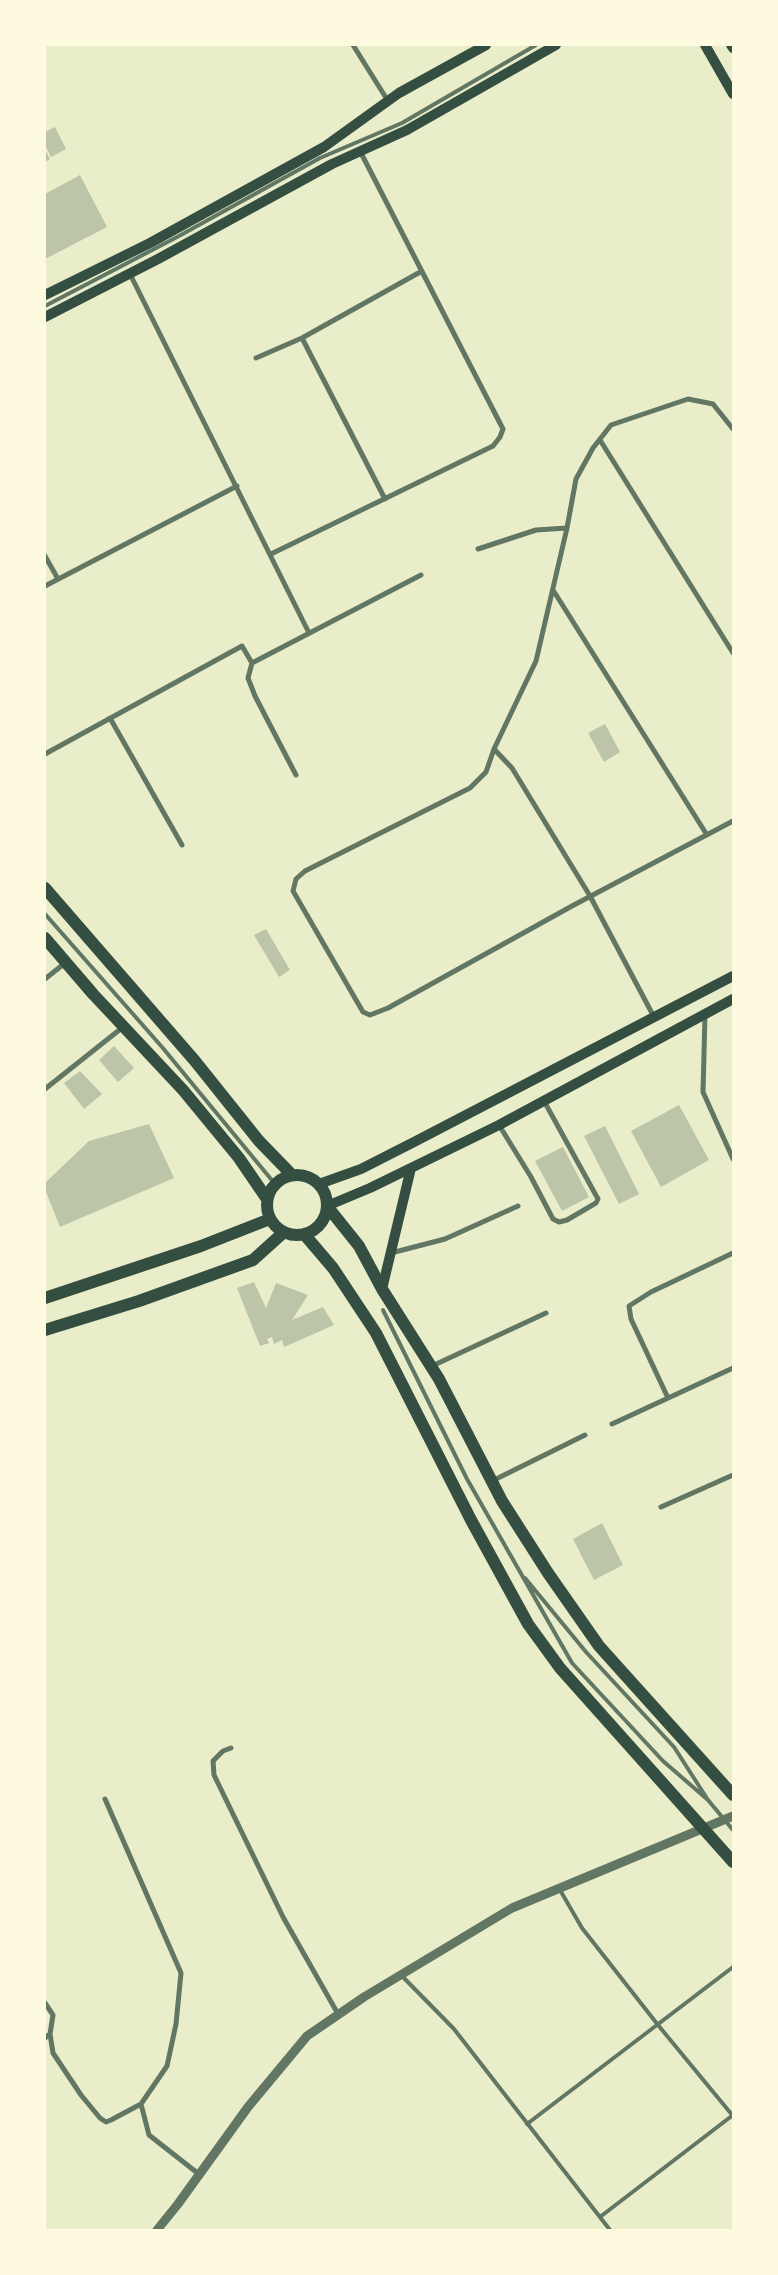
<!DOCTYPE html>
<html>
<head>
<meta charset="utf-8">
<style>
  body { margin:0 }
  #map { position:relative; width:778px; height:2275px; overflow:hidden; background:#e9edc9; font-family:"Open Sans",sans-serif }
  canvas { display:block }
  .frame { position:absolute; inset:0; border:46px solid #fefae0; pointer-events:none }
</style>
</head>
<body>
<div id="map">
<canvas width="778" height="2275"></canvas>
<div class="frame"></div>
</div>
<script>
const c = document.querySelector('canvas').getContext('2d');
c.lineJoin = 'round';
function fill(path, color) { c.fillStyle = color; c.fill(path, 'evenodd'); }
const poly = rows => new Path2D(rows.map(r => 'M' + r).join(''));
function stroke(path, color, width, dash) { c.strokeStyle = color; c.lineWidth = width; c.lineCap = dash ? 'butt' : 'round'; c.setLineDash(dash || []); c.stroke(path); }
const building = poly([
  [55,127,66,149,51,157,45,145,45,132],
  [45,149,50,159,45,162],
  [80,175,107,227,45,259,45,194],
  [605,724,620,752,604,762,588,733],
  [266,929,290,970,279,977,254,935],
  [114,1046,134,1068,118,1082,99,1060],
  [80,1071,102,1094,84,1109,64,1083],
  [679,1105,709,1160,661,1187,631,1131],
  [149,1124,174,1178,60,1227,45,1189,45,1183,89,1141],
  [605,1126,639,1194,619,1204,584,1136],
  [563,1147,589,1197,562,1211,535,1161],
  [254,1282,266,1308,276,1283,308,1295,292,1320,323,1307,334,1325,284,1347,282,1340,274,1344,272,1337,267,1339,269,1343,260,1346,237,1288],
  [602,1523,623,1565,594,1580,573,1539]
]);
const service = poly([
  [45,306,179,236,320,158,402,123,536,45],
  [45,914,162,1047,275,1184],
  [383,1310,467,1479,572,1663,663,1761,708,1800],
  [525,1578,586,1652,674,1747,708,1800,733,1830],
  [560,1890,582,1928,658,2025,733,2116],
  [401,1975,454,2029,610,2230],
  [527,2124,733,1967],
  [600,2217,733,2115]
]);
const minor = poly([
  [353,45,388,101],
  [130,274,309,633],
  [302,338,385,499],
  [256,358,302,338,422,271],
  [733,429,713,404,688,399,611,425,593,448,576,479,567,528,536,661,494,749,486,772,470,788,305,871,296,879,293,891,363,1012,370,1015,388,1008,572,906,733,821],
  [600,440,733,653],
  [478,549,536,530,567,528],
  [271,554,493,446,500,437,503,429,360,151],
  [45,556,58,579],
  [45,586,237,486],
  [553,590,707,835],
  [252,663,248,678,255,696,296,775],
  [110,718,182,845],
  [494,749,512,768,590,896,654,1017],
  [45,754,242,646,252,663,421,575],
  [45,979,65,963],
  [705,1014,703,1092,733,1159],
  [45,1089,123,1027],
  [499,1125,531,1177,553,1219,559,1222,567,1220,596,1203,598,1199,544,1101],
  [391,1253,445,1239,518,1206],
  [432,1366,546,1313],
  [668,1398,631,1319,629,1306,651,1292,733,1253],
  [612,1424,733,1368],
  [492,1481,585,1435],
  [661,1507,733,1475],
  [231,1748,223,1751,213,1761,214,1775,283,1917,338,2014],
  [105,1799,181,1973,176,2024,167,2066,141,2104,149,2135,200,2175],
  [45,2003,53,2015,50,2034,45,2038],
  [50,2034,53,2053,81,2095,100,2118,106,2122,111,2120,141,2104]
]);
const tertiary = poly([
  [157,2230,178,2204,248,2107,307,2036,364,1997,512,1908,733,1816]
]);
const secondary = poly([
  [705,45,733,94],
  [731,45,733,48],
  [45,295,150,243,324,147,399,93,486,45],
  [45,317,158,259,332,164,407,130,556,45],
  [319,1184,361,1169,416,1141,733,976],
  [327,1206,370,1188,499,1125,733,999],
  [382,1289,411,1168]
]);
const primary = poly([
  [45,888,195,1061,259,1141,292,1175],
  [45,938,93,994,183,1090,239,1158,267,1199],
  '267 1205a30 30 0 1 1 60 0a30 30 0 1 1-60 0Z',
  [327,1206,359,1246,382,1289,439,1379,502,1501,548,1573,599,1646,733,1795],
  [304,1234,333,1268,376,1333,471,1520,528,1624,560,1668,733,1862],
  [45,1298,201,1246,270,1219],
  [45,1330,139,1301,253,1260,284,1232]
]);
fill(building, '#bcc5a7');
stroke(service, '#617663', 4);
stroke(minor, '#617663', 5);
stroke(tertiary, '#617663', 9);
stroke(secondary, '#344e41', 10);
stroke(primary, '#344e41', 12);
</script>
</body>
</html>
